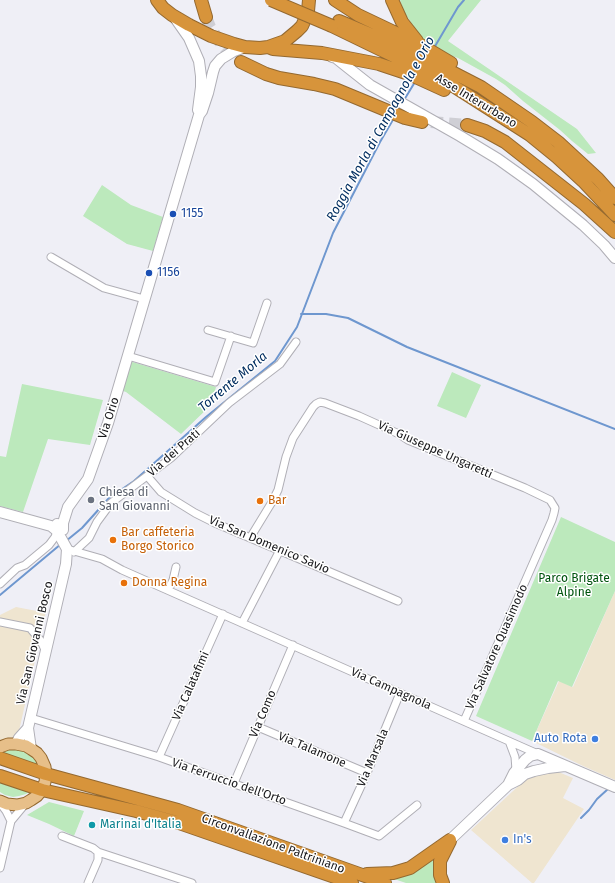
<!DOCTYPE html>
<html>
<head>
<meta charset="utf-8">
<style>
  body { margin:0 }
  canvas { display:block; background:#efeff6 }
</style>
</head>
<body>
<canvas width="615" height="883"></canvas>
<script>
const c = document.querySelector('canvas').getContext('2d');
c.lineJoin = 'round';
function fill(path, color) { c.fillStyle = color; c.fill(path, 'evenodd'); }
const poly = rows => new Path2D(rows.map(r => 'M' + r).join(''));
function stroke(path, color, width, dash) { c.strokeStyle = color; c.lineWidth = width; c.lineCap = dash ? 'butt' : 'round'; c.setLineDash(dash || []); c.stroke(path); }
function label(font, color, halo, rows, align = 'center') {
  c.font = font + ' "Fira Sans",sans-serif'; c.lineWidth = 3; c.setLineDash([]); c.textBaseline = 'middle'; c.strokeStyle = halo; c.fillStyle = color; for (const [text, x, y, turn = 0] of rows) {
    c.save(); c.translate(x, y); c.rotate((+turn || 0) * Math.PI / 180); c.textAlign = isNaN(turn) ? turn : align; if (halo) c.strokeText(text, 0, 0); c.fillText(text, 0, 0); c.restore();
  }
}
const commercial = poly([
  [615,591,615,780,583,766,532,741,559,681,573,687],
  [16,607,42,612,46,611,19,731,14,737,0,742,0,615],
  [556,771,573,778,563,798,584,809,534,883,532,883,471,830,527,778,540,774]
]);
const green = poly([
  [400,0,481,0,448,41,577,129,596,153,588,154,572,141,560,130,523,101,505,85,496,79,458,58,444,53,425,41,414,27,404,12],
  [102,185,131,205,163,217,153,251,127,244,83,216],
  [129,361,216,387,211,405,181,434,126,392,120,390],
  [452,372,481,385,466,418,437,406],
  [22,384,103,400,90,445,48,439,23,512,0,506,0,456,6,457],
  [561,517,615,542,615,591,572,687,558,681,532,741,476,716],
  [7,748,25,750,36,760,38,766,0,753,0,751],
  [0,781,29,792,26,794,19,796,13,797,5,795,0,792],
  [49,802,84,811,74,836,49,824,27,815],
  [438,851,440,883,406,883,391,878]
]);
const stream = poly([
  [434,48,458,7,464,0],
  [404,100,415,82],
  [301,314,326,314,348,318,407,347,615,429],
  [66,541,82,528,109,498,134,481,206,417,275,361,297,327,333,233,380,142,394,118],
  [0,595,61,544],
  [581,818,589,810,597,799,608,789]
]);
const highwayTunnel = poly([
  [206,17,210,27,222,45,233,56,241,62],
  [431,122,467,125]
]);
const street = poly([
  [51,257,104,288,144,299],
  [208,330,253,343,267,303],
  [128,356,215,382,231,336],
  [148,477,161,492,195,513,215,523,255,540,398,601],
  [250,538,272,502,278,490,286,457,293,438,313,407,316,404,320,402,325,403,359,416,399,434,408,440,525,488,550,500,555,508,554,513,552,520,464,721],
  [67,549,102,559,122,570,538,754],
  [74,552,89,538,97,522,111,503,171,458,229,403,280,364,296,342],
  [0,584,17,568,25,565,49,545,55,537,57,531],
  [168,590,173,580,176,567],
  [0,622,30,628,41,641,46,652],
  [242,623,280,550],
  [31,718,159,757,344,823,379,836,417,805],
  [258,727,367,773],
  [509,741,515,757,516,770],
  [159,757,223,614],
  [234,783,293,645],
  [0,803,6,811,11,821],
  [344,823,367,773,400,693],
  [62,836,93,848,98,852,192,883],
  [0,868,11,821,26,803],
  [88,883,98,860,98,852]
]);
const secondary = poly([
  [175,18,189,38,199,61,201,76,201,87,198,110],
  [332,57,336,58,346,66,370,85,460,136,498,159,533,184,583,225,604,245,615,258],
  [0,512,51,526,57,531],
  [63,530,63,523,68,507,88,479,108,423,194,132,199,115,202,111,208,93,213,72,215,66,221,59,234,51,245,47],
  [16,744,19,738,28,728],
  [31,749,28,728,66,564,67,549,57,531,57,524],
  [538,754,615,787],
  [508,785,514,773,525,760,530,756,538,754],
  [450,840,508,785,518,780,525,774,534,771,548,768,565,766]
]);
const primary = poly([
  [0,747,8,744,16,744,26,746,31,749,37,753,41,758,45,767,46,774,45,782,42,790,37,796,31,800,26,803,17,805,7,804,0,801]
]);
const highway = poly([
  [157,0,163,8,172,15,189,25,211,36,234,44,245,47,260,48,268,47,285,41,297,31,302,26,306,17,308,11,309,0],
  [201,0,206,17],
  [335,0,358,15,419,44,451,63],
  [392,0,402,22,417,41],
  [339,21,417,54,481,87,532,122,558,142,598,179,615,198],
  [332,26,431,74,455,87,530,135,557,157,583,181,615,215],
  [268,47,273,49,322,53,379,64,409,74,444,90],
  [241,62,266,74,279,78,314,84,335,89,405,118,422,122],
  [467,125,485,131,505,142,584,204,615,232],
  [0,758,46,774,178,810,385,883],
  [0,776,42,790,136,811,176,822,352,883],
  [367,874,393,873,410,868,450,840],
  [443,883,440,875,440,861,450,841]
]);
const highwayBridge = poly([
  [271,0,332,26]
]);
const markers = [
  [173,214,4,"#1a4fb4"],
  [149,273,4,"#1a4fb4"],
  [91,500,4,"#6b7280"],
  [260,501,4,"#e8710a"],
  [113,540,4,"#e8710a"],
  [124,583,4,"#e8710a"],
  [595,739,4,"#3f7fe0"],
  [92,825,4,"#0f9aa8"],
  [505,840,4,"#3f7fe0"]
];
const streetNames = [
  ["Asse Interurbano",476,101,31],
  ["Via Orio",109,418,-72],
  ["Via Giuseppe Ungaretti",435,450,24],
  ["Via dei Prati",174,453,-41],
  ["Via San Domenico Savio",269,545,23],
  ["Via San Giovanni Bosco",35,643,-77],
  ["Via Salvatore Quasimodo",497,647,-66],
  ["Via Calatafimi",191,686,-66],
  ["Via Campagnola",391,689,24],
  ["Via Como",263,714,-67],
  ["Via Talamone",312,750,23],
  ["Via Marsala",373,758,-67],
  ["Via Ferruccio dell'Orto",229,782,19],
  ["Circonvallazione Paltriniano",273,844,20]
];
const transitNames = [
  ["1155",181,214],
  ["1156",157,273]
];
const worshipNames = [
  ["Chiesa di",99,493],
  ["San Giovanni",99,507]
];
const foodNames = [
  ["Bar",268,501],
  ["Bar caffeteria",121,533],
  ["Borgo Storico",121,547],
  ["Donna Regina",132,583]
];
const parkNames = [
  ["Parco Brigate",574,579],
  ["Alpine",574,593]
];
const shopNames = [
  ["Auto Rota",587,739],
  ["In's",513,840,"left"]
];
const cultureNames = [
  ["Marinai d'Italia",100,825]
];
const waterNames = [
  ["Roggia Morla di Campagnola e Orio",381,129,-61],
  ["Torrente Morla",233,382,-40]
];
fill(commercial, '#efe5d0');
fill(green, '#bce9bc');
stroke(stream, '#6e97cf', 2);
stroke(highwayTunnel, '#cfcfd5', 12, [12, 6]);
stroke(street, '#b0afb6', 9);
stroke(secondary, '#b0afb6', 12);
stroke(primary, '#946930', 13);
stroke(highway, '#946930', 14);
stroke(street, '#fff', 7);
stroke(secondary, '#fff', 10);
stroke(primary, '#e7bf89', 11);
stroke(highway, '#d7943b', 12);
stroke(highwayBridge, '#946930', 14, []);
stroke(highwayBridge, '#d7943b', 12);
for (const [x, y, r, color] of markers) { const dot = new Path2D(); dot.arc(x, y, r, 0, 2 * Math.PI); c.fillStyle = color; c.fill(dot); stroke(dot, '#fff', 1.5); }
label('12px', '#18181b', '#fff', streetNames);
label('12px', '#164399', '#fff', transitNames, 'left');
label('12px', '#5b616d', '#fff', worshipNames, 'left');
label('12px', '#c56008', '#fff', foodNames, 'left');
label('12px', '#00540e', '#fff', parkNames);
label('12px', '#366cbe', '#fff', shopNames, 'right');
label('12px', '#0d838f', '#fff', cultureNames, 'left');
label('italic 13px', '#022e60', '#fff', waterNames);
</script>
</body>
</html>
